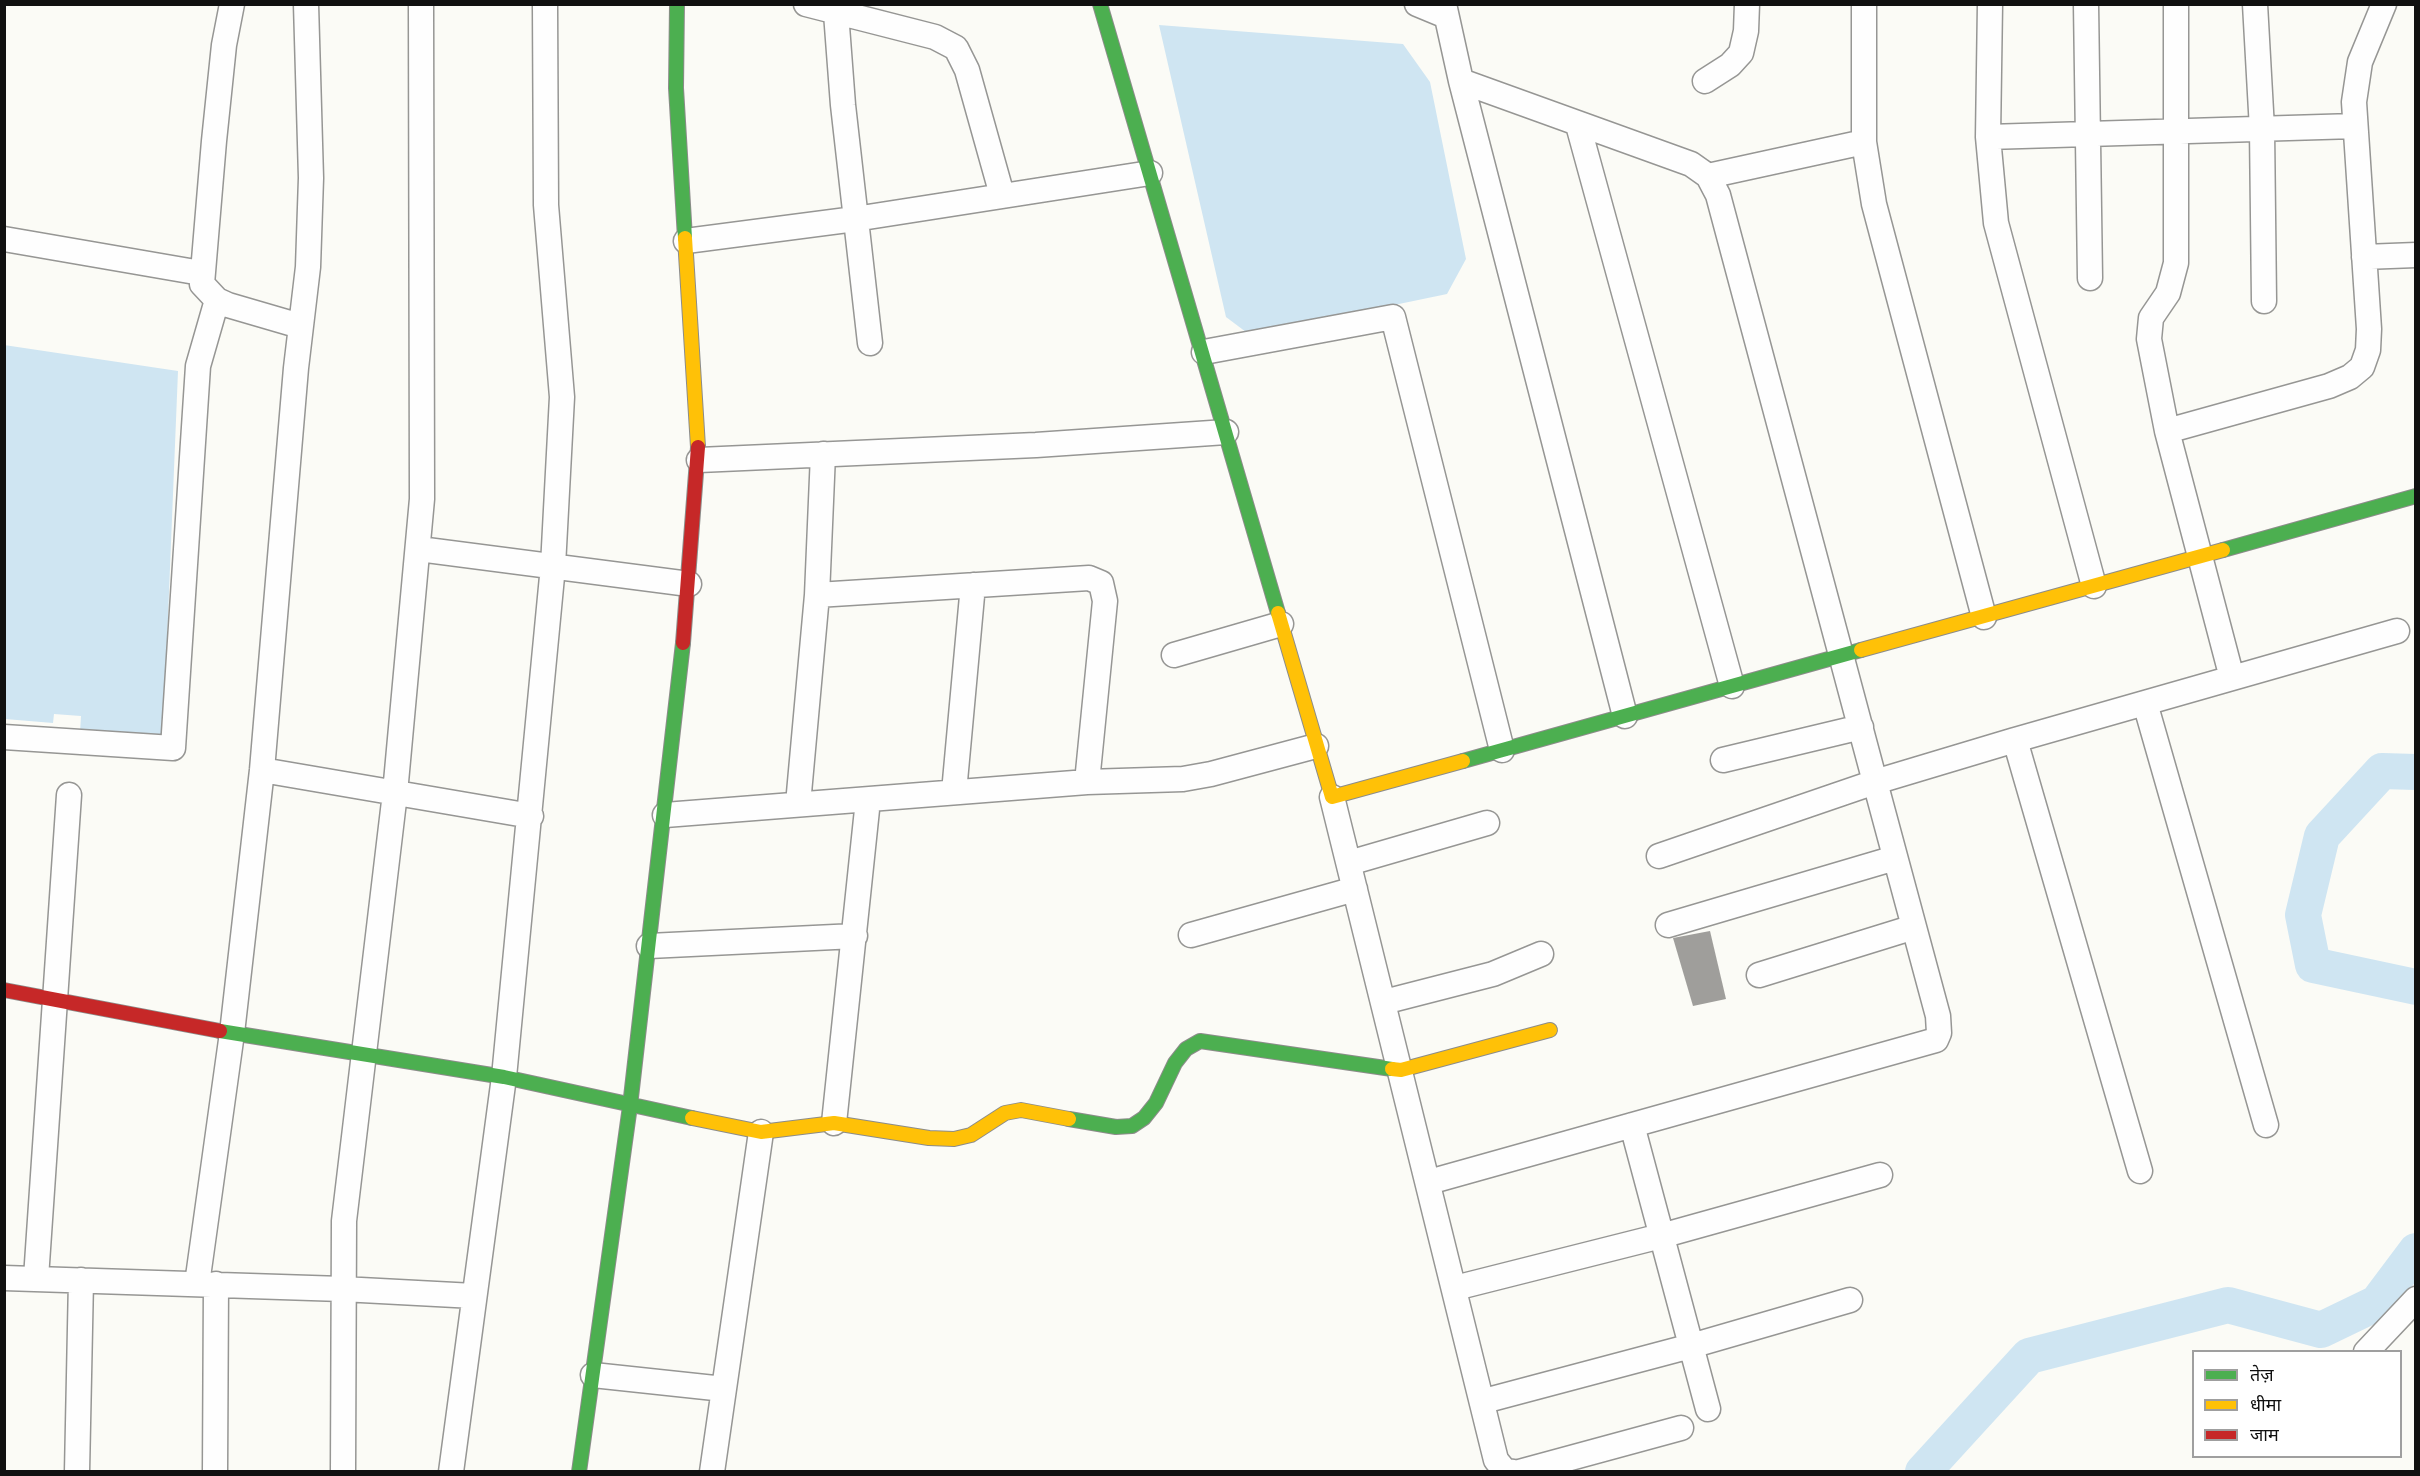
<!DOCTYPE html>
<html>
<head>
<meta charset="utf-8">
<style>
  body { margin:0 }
  #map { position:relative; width:2420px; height:1476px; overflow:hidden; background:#fbfbf6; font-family:"Playfair Display","Noto Sans Devanagari",serif }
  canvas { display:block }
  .frame { position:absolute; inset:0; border:6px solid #101010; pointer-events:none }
  .legend { position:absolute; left:2192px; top:1350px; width:210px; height:108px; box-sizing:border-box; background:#fff; border:2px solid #9f9f9f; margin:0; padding:8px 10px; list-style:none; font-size:18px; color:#101010 }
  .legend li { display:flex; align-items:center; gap:12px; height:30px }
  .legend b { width:30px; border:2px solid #9f9f9f }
</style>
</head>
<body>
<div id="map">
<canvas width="2420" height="1476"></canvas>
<div class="frame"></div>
<ul class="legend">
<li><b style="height:8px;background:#4caf50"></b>तेज़</li>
<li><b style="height:8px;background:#ffc107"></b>धीमा</li>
<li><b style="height:8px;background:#c62828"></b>जाम</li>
</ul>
</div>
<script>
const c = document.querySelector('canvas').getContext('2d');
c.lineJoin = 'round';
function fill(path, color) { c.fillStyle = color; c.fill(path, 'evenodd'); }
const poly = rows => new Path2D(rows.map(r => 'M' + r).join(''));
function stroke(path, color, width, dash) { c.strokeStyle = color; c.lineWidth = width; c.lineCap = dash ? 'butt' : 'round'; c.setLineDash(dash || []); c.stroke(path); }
const water = poly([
  [1159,25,1403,44,1430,82,1466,259,1447,294,1250,335,1226,317],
  [4,345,178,371,163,740,80,733,81,716,54,714,53,723,5,719]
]);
const river = poly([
  [2416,772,2382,771,2322,836,2303,915,2313,965,2416,987],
  [1923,1472,2029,1356,2228,1305,2321,1330,2377,1303,2416,1251]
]);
const building = poly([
  [1710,931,1726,999,1693,1006,1673,938]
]);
const street = poly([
  [232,4,224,45,214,141,202,284,217,300,228,305,300,326],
  [806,4,935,37,956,48,967,70,1002,195],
  [1417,4,1446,16],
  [1444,4,1461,81,1625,716],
  [1864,4,1864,142,1874,204,1984,617],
  [1990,4,1988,137,1996,223,2094,586],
  [2086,4,2090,278],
  [2176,4,2176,263,2168,293,2151,318,2149,339,2167,431,2232,678],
  [2255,4,2262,129,2264,301],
  [836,13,843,105,870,343],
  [1461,81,1691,164,1708,176,1718,195,1875,782,2015,740],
  [1705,81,1730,65,1741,53,1746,31,1747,4],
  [1578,125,1732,686],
  [1988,137,2355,126],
  [1708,176,1864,142],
  [4,239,201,273],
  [686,241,855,219,1150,173],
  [2364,257,2416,255],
  [1204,352,1393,317,1502,750],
  [2167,431,2329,386,2350,377,2362,367,2368,350,2369,329,2354,102,2360,62,2384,4],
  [699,460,1036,445,1226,432],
  [419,549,689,584],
  [817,595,1089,578,1101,583,1105,601,1087,782],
  [1174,655,1281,624],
  [2145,703,2266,1125],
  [4,737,173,748,198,366,217,300],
  [1723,760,1861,727],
  [262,770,531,816],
  [954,792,973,585],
  [1332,797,1496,1460,1505,1471,1513,1472],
  [798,804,817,595,823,454],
  [665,815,1087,782,1183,779,1211,774,1316,746],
  [1349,863,1487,823],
  [1668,925,1895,858],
  [1191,935,1355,889],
  [649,946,855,936],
  [1759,975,1914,927],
  [1384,1002,1493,974,1541,954],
  [834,1123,868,800],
  [1632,1125,1708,1409],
  [2140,1171,2015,740,2397,631],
  [1429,1182,1936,1040,1939,1033,1938,1016,1875,782,1659,856],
  [4,1278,342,1289,474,1296],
  [36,1278,69,795],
  [197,1284,232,1033,262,770,296,368,308,267,311,178,306,4],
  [1455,1288,1661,1236,1880,1175],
  [2366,1352,2416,1299],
  [593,1375,724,1389],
  [1484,1401,1691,1346,1850,1300],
  [77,1472,81,1280],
  [215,1472,216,1284],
  [343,1472,344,1221,395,793,422,499,421,4],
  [451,1472,504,1077,553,566,562,397,546,205,545,4],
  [712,1472,761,1132],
  [1519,1472,1681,1428]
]);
const fast = poly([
  [677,4,676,88,685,238],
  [1100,4,1278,613],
  [2223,550,2416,496],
  [1463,761,1861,650],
  [220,1031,504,1077,692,1118],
  [1069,1119,1116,1127,1132,1126,1144,1118,1156,1103,1175,1063,1186,1049,1200,1041,1392,1069],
  [579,1472,630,1106,683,643]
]);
const slow = poly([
  [685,238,698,447],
  [1278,613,1332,797,1463,761],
  [1861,650,2223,550],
  [1392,1069,1401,1070,1550,1030],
  [692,1118,761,1132,834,1123,929,1138,954,1139,971,1135,1005,1113,1021,1110,1069,1119]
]);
const jam = poly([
  [683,643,698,447],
  [4,990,220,1031]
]);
fill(water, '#cfe5f2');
stroke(river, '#cfe5f2', 36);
fill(building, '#9f9e9b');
stroke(street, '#969694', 27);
stroke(fast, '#8c8c8a', 16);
stroke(slow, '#8c8c8a', 16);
stroke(jam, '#8c8c8a', 16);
stroke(street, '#fefefe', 24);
stroke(fast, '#4caf50', 14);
stroke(slow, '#ffc107', 14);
stroke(jam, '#c62828', 14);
</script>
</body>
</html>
